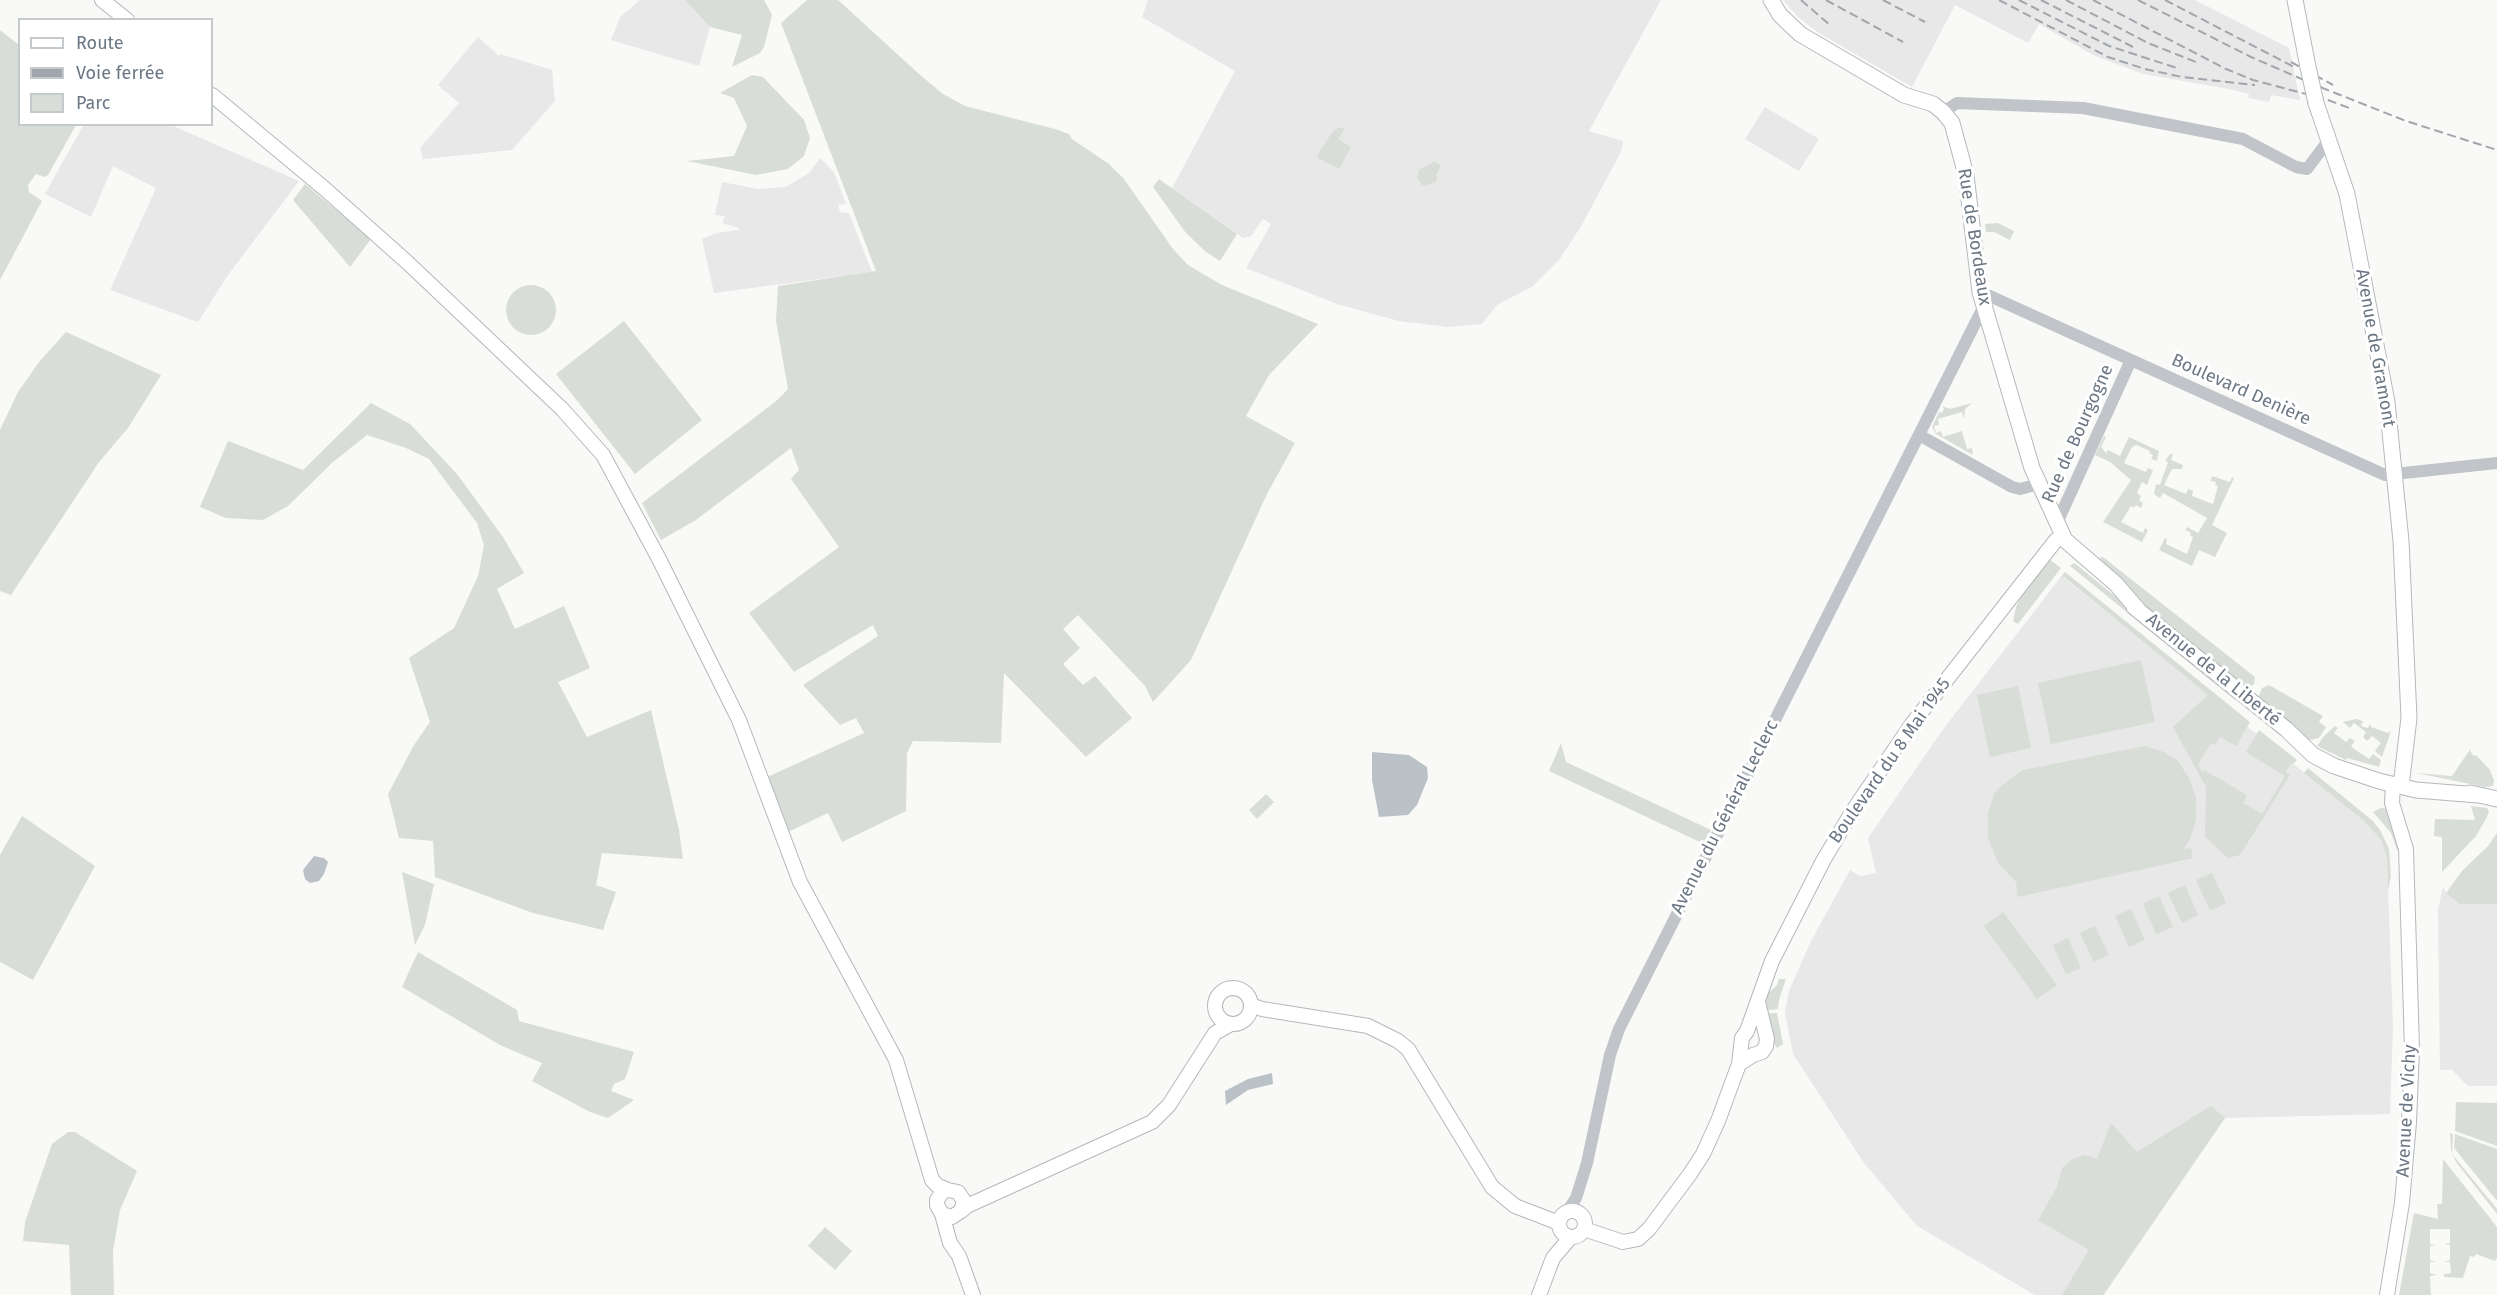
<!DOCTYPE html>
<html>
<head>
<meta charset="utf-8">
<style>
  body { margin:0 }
  #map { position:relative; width:2497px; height:1295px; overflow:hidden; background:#f9f9f7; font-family:"Fira Sans",sans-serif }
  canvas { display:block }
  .legend { position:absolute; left:18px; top:18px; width:195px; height:108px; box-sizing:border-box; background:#fff; border:2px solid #c4c9ce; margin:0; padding:8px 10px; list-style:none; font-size:18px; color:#6c7784 }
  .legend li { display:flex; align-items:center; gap:12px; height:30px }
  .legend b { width:30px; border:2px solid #c4c9ce }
</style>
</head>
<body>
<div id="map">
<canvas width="2497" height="1295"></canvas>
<ul class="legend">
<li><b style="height:8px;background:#fff"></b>Route</li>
<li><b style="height:8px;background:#a1a6ac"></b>Voie ferrée</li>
<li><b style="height:16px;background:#d9ddd7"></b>Parc</li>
</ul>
</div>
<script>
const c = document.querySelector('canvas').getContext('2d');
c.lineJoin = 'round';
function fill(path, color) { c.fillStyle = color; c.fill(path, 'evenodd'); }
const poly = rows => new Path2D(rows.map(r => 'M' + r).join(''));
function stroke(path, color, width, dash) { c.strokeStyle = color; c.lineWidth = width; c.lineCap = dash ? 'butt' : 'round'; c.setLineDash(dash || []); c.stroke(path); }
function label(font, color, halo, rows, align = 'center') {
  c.font = font + ' "Fira Sans",sans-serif'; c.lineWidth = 6; c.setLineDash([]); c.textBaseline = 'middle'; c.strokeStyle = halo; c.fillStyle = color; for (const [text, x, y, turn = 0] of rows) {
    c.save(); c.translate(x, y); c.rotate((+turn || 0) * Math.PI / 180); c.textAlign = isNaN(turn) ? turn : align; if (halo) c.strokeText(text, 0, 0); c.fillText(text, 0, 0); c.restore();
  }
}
const built = poly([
  [640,0,685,0,710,27,699,66,611,40,620,17],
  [1148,0,1661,0,1589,131,1623,141,1621,152,1580,228,1559,260,1533,286,1497,305,1482,324,1448,327,1399,321,1337,304,1246,268,1271,224,1263,219,1251,236,1243,238,1172,188,1235,71,1142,17],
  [1783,0,2195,0,2289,48,2300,100,2271,95,2269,102,2248,98,2249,94,2229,89,2143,74,2093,55,2039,24,2028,43,1955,5,1912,87,1819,33,1797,16],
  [478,37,499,56,500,54,552,70,555,101,512,150,423,159,420,148,459,103,438,85],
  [1765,107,1819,139,1799,171,1745,139],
  [84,124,171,125,299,181,228,275,198,322,110,290,156,188,113,166,91,217,45,194],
  [820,158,834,172,846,204,838,205,840,212,849,213,872,272,714,293,702,239,717,233,738,230,739,228,722,223,725,216,715,215,722,182,758,189,786,187,809,173],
  [2063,577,2364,821,2381,840,2387,858,2393,1026,2390,1114,2225,1118,2104,1295,2035,1295,1917,1226,1864,1163,1793,1054,1785,1013,1789,991,1811,941,1850,870,1860,876,1876,873,1868,838,1944,728,2060,578],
  [2443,886,2446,893,2459,904,2497,904,2497,1086,2468,1086,2452,1070,2440,1070,2438,910]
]);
const green = poly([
  [685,0,764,0,772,15,764,47,760,53,732,67,742,35,710,27],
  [807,0,838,0,919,74,943,94,965,106,1055,129,1069,134,1072,139,1109,164,1124,179,1173,249,1188,265,1222,285,1318,324,1269,375,1246,416,1295,443,1267,494,1191,660,1153,702,1145,686,1078,615,1063,629,1080,648,1063,664,1083,685,1095,676,1132,718,1086,757,1004,673,1001,743,913,741,907,753,906,811,842,842,828,813,786,833,765,778,864,733,856,718,840,725,803,685,878,636,873,625,794,672,749,613,839,547,791,479,799,470,791,448,696,520,661,540,642,503,775,402,788,389,776,321,778,286,876,271,781,23],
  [0,30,19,45,20,124,76,125,48,175,44,177,36,174,28,185,29,192,42,201,0,280],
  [752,75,763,77,804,120,810,138,804,156,788,169,756,175,687,161,734,156,747,126,734,98,720,93],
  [1338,128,1345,128,1338,139,1351,147,1339,169,1318,158,1318,154,1333,131],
  [1435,161,1441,166,1436,175,1437,181,1425,186,1422,185,1417,178,1419,170],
  [1159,179,1237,234,1220,261,1206,252,1186,233,1153,187],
  [305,184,371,239,350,267,293,200],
  [1998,223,2014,231,2010,240,1994,232,1986,232,1985,224],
  '506 310a25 25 0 1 1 50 0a25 25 0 1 1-50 0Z',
  [624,321,702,420,635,474,556,374],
  [66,332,161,375,128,428,99,462,11,595,0,591,0,430,18,392,39,362],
  [371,403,410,424,457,474,503,537,524,573,497,589,515,629,564,606,590,668,558,682,587,737,651,710,679,830,683,859,602,853,596,885,616,892,603,930,533,913,435,877,433,841,399,838,388,794,414,745,430,722,409,658,454,628,478,576,484,545,477,523,429,459,406,448,367,435,333,462,288,506,263,520,226,518,200,507,228,441,303,470],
  [1972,403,1965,409,1964,419,1962,412,1938,419,1939,425,1934,426,1936,433,1941,431,1943,437,1962,431,1967,449,1972,448,1973,455,1936,434,1932,427,1939,412,1942,413,1944,409,1942,406,1950,409],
  [2104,436,2106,437,2101,447,2106,453,2108,450,2120,456,2129,437,2159,451,2157,461,2151,459,2153,455,2149,453,2150,451,2136,445,2132,447,2124,463,2146,472,2148,468,2153,470,2147,485,2142,482,2137,493,2141,496,2139,500,2143,503,2141,508,2136,505,2134,508,2131,506,2121,522,2143,533,2145,528,2148,530,2142,542,2103,522,2131,480,2110,462,2095,455],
  [2170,454,2173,454,2171,460,2183,465,2182,469,2172,469,2164,485,2186,494,2188,489,2193,491,2192,496,2213,504,2218,486,2215,485,2216,482,2211,481,2210,483,2212,476,2230,482,2232,477,2234,478,2212,525,2227,533,2215,557,2199,550,2192,566,2159,550,2165,538,2167,539,2166,544,2187,554,2193,537,2190,535,2191,533,2186,530,2185,532,2185,531,2187,527,2198,533,2207,518,2163,493,2160,498,2154,494,2156,484,2160,485,2168,462,2165,461],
  [2103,557,2255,677,2254,684,2247,689,2141,607,2095,559],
  [2049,559,2061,568,2018,624,2013,621,2016,607,2022,594],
  [2074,563,2078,566,2238,696,2235,700,2070,566],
  [2065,572,2250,722,2236,746,2220,737,2215,745,2211,743,2198,765,2202,772,2204,770,2247,795,2243,803,2262,814,2285,776,2246,752,2259,730,2297,760,2293,764,2291,763,2286,772,2290,775,2240,855,2228,858,2205,837,2206,787,2173,727,2208,695,2064,577,2060,578],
  [2141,660,2155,722,2051,744,2038,683],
  [2269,685,2323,716,2319,722,2326,727,2319,738,2310,740,2290,726,2258,698,2262,688],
  [2018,686,2031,748,1990,757,1977,695],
  [2356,719,2363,721,2361,726,2368,728,2370,724,2371,727,2388,733,2391,731,2382,757,2375,751,2381,743,2372,736,2367,741,2363,737,2366,732,2354,723,2350,728,2343,722],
  [2335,726,2338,728,2334,733,2346,742,2350,738,2355,741,2351,746,2353,748,2369,759,2373,754,2381,760,2379,767,2347,758,2346,760,2317,746,2324,736],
  [1561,743,1566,762,1711,830,1704,844,1549,771],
  [2145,746,2164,752,2177,760,2189,778,2196,798,2196,820,2190,839,2183,849,2191,848,2193,858,2018,897,2016,882,1998,863,1988,838,1988,813,1994,794,2000,787,2023,770],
  [2471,748,2470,751,2474,756,2476,755,2490,770,2494,780,2493,786,2485,787,2416,773,2452,776],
  [2308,768,2373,821,2380,830,2389,849,2391,876,2388,891,2387,858,2381,840,2364,821,2304,773],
  [1266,794,1274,802,1257,819,1249,810],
  [2471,806,2487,808,2489,811,2487,817,2476,836,2442,872,2442,837,2434,836,2435,819,2475,820],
  [2381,808,2389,809,2404,849,2397,850,2391,833,2373,812],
  [22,816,95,866,33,980,0,962,0,855],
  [2497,833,2497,904,2459,904,2446,893,2462,871,2488,846],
  [402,872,434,884,425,925,415,945],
  [2212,873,2226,903,2210,911,2196,880],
  [2185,885,2198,915,2182,923,2168,893],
  [2159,896,2173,927,2156,934,2143,904],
  [2131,909,2145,940,2129,947,2115,916],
  [2003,912,2057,985,2037,999,1984,926],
  [2095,926,2109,955,2094,962,2080,933],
  [2068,938,2081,968,2066,974,2053,945],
  [418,952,517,1010,519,1021,634,1052,625,1079,614,1084,611,1091,634,1100,608,1118,590,1112,532,1081,542,1063,500,1045,402,987],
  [1779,979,1786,979,1779,1000,1778,1009,1762,1011,1765,996,1777,985],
  [1777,1013,1783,1044,1777,1048,1767,1031,1763,1014],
  [2456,1102,2497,1103,2497,1146,2455,1131],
  [2211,1106,2225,1118,2103,1295,2062,1295,2089,1250,2038,1220,2057,1187,2062,1168,2072,1159,2085,1155,2097,1159,2111,1123,2137,1152],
  [68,1132,75,1132,137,1171,120,1210,113,1251,114,1295,71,1295,69,1245,23,1241,25,1222,52,1144],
  [2450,1133,2453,1134,2452,1154,2497,1209,2497,1214,2456,1162,2451,1150],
  [2455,1134,2497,1149,2497,1201,2454,1148],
  [2443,1159,2497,1227,2497,1258,2495,1261,2476,1254,2474,1257,2470,1256,2463,1278,2444,1277,2444,1274,2451,1273,2450,1262,2444,1262,2450,1260,2450,1245,2444,1244,2450,1243,2450,1229,2430,1229,2430,1244,2436,1245,2430,1246,2430,1260,2436,1262,2430,1262,2430,1273,2437,1275,2430,1276,2431,1295,2399,1295,2414,1213,2438,1219,2437,1204,2442,1204],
  [825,1227,852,1251,835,1270,808,1246]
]);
const water = poly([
  [1372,752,1409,755,1427,767,1428,778,1417,805,1408,815,1379,817,1372,780],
  [314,856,324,858,328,862,324,874,319,881,310,883,305,879,303,870],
  [1272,1073,1273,1084,1248,1090,1226,1105,1225,1091,1248,1079]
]);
const tertiary = poly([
  [1943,112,1957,103,2083,108,2243,139,2296,167,2307,169,2328,141],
  [1983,293,2385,475,2497,463],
  [1919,435,2012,487,2020,489,2039,484],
  [2057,523,2131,360],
  [1567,1212,1576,1198,1587,1163,1610,1055,1619,1029,1989,296]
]);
const secondary = poly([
  [102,0,127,20],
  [212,95,325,189,408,263,562,409,603,455,659,559,739,720,800,882,896,1060,932,1180,938,1186,948,1190],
  '1215 1006a18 18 0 1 1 36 0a18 18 0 1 1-36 0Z',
  [1251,1005,1262,1009,1368,1026,1398,1041,1408,1049,1492,1187,1515,1206,1559,1223],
  [1739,1064,1753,1055,1762,1052,1766,1046,1767,1039,1758,1002],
  '1559 1224a13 13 0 1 1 26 0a13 13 0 1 1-26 0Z',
  [961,1211,967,1206,1152,1122,1169,1105,1215,1033,1231,1024],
  [942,1214,952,1217,961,1211,964,1201,958,1192,948,1190,943,1191,937,1200,937,1205,942,1214,950,1243,959,1256,973,1295],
  [1584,1229,1623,1242,1638,1239,1649,1229,1690,1174,1703,1154,1718,1121,1739,1064,1742,1038,1747,1031,1772,961,1823,861,1852,812,1912,724,2056,540],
  [1539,1295,1553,1258,1570,1238],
  [2387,1295,2402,1203,2409,1122,2412,1049,2406,849,2392,803,2393,784]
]);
const primary = poly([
  [1771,0,1780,15,1800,34,1904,95,1933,104,1943,112,1952,123,1966,175,1980,292,2032,468,2065,540,2116,584,2140,612],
  [2295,0,2308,67],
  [2316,103,2347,194,2387,402,2401,541,2409,718,2401,786],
  [2134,607,2286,729,2313,755,2334,766,2379,781,2416,790,2478,795],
  [2470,793,2497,799]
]);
const rail = poly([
  [1801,0,1831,26],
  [1826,0,1903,42],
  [1883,0,1925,22],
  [1999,0,2108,57,2145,69,2182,77,2255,85],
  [2019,0,2109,46,2180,69],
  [2041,0,2133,47],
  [2066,0,2148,43,2196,62],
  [2093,0,2226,69,2253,80,2325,99,2352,109],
  [2138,0,2251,57,2320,87,2406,121,2497,150],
  [2165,0,2296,68],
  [2291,62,2333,85]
]);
const primaryBridge = poly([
  [2308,67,2316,103]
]);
const streetNames = [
  ["Rue de Bordeaux",1974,237,81],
  ["Avenue de Gramont",2375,348,80],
  ["Boulevard Denière",2241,390,24],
  ["Rue de Bourgogne",2078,434,-66],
  ["Avenue de la Liberté",2213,670,39],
  ["Boulevard du 8 Mai 1945",1890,761,-55],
  ["Avenue du Général Leclerc",1725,817,-63],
  ["Avenue de Vichy",2407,1111,-87]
];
fill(built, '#e7e8e7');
fill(green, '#d9ddd7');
fill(water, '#bac2c7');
stroke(secondary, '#b4b8bc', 16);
stroke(primary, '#b5b8bc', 17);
stroke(tertiary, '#c1c4c8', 12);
stroke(secondary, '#fff', 14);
stroke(primary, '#fff', 15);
stroke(rail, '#a1a6ac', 2, [9, 4.5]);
stroke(primaryBridge, '#b5b8bc', 17, []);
stroke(primaryBridge, '#fff', 15);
label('18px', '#6c7784', '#fff', streetNames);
</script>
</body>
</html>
